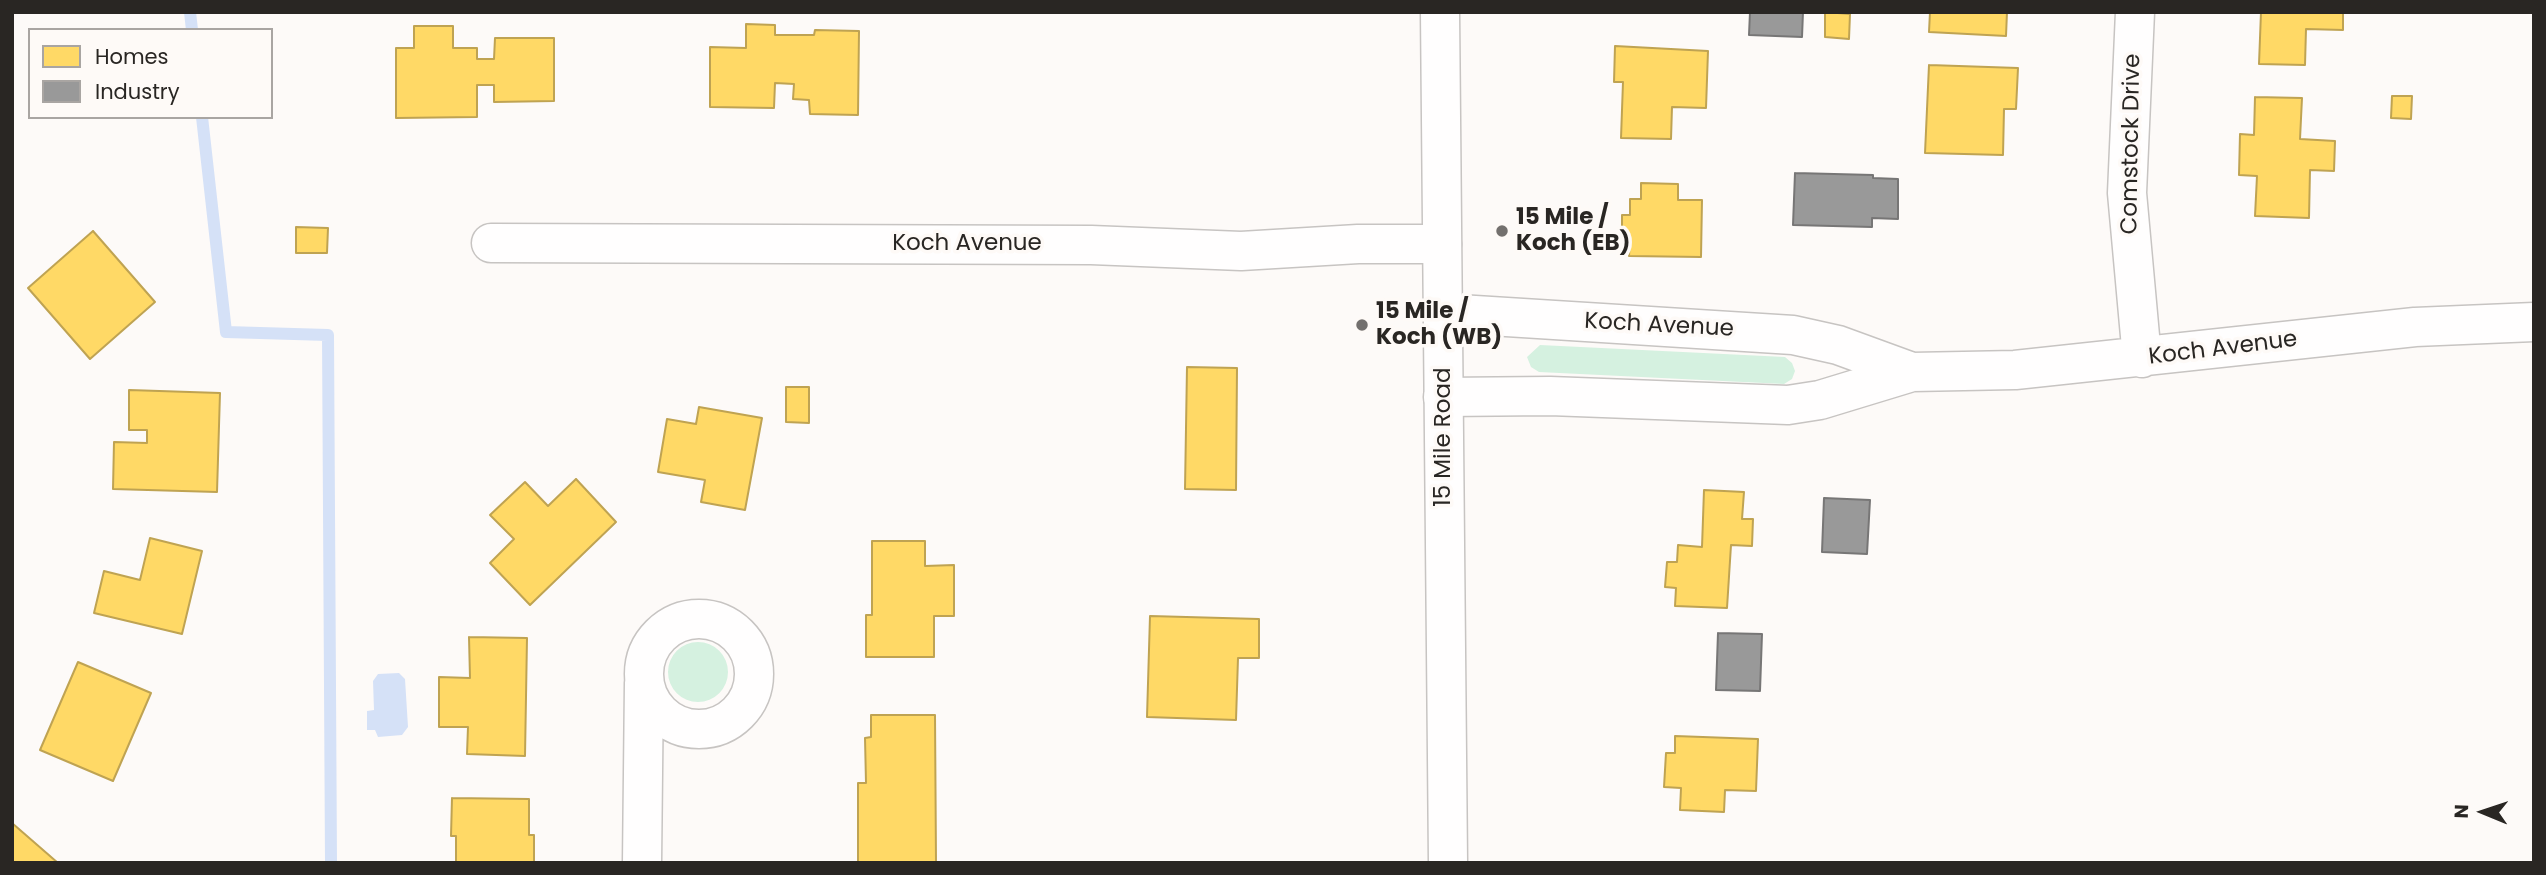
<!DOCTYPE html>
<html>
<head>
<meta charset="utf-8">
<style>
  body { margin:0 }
  #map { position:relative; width:2546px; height:875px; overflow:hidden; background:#fdfaf8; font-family:Poppins,sans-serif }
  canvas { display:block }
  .frame { position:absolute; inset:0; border:14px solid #292623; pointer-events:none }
  .legend { position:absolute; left:28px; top:28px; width:245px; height:91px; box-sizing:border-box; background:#fefaf7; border:2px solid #a9a5a2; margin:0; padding:9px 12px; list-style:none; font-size:21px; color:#292623 }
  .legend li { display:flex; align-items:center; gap:14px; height:35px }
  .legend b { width:35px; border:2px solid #a9a5a2 }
  .north { position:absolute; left:2448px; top:777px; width:70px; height:70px; -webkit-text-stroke:5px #fefaf7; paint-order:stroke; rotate:272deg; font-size:19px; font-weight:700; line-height:28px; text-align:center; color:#292623 }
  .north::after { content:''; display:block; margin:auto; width:24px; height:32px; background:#292623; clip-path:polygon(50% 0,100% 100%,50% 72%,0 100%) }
</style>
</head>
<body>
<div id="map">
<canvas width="2546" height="875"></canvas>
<div class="frame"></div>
<ul class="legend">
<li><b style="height:19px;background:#ffd966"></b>Homes</li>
<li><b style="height:19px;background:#999"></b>Industry</li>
</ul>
<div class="north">N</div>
</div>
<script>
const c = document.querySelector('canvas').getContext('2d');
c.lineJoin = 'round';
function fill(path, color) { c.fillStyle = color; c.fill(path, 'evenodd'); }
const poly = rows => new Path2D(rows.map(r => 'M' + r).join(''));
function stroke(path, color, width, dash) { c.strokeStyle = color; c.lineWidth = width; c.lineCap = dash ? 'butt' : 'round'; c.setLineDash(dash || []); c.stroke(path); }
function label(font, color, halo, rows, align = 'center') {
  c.font = font + ' Poppins,sans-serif'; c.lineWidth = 7; c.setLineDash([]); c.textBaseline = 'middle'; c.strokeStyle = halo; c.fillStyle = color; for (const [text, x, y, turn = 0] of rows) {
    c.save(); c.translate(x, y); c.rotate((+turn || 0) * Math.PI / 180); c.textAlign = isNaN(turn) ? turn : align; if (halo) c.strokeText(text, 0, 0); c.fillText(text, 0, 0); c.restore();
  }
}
const green = poly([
  [1540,345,1785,357,1792,363,1795,371,1792,379,1784,384,1539,372,1531,367,1527,357],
  '668 672a30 30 0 1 1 60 0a30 30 0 1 1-60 0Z'
]);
const water = poly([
  [399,673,405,679,408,727,402,735,378,737,375,730,367,730,367,711,374,710,373,681,378,674]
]);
const homes = poly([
  [1825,12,1850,14,1849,39,1825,37,1825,12],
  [1930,12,2007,12,2006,36,1929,32,1930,12],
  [2261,12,2343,12,2343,30,2306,29,2305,65,2259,64,2261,12],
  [746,24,775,25,775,35,814,35,815,30,859,31,858,115,810,114,809,100,793,99,794,84,775,83,774,108,710,107,710,47,746,48,746,24],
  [414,26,453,26,453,48,477,48,477,59,494,59,495,38,554,38,554,101,494,102,494,85,477,85,477,117,396,118,396,48,414,48,414,26],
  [1615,46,1708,51,1706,108,1672,107,1671,139,1621,138,1623,82,1614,82,1615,46],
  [1929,65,2018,68,2016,109,2004,109,2003,155,1925,153,1929,65],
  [2392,96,2412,96,2411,119,2391,118,2392,96],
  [2255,97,2302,98,2300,139,2335,141,2334,171,2310,170,2309,218,2255,216,2257,176,2239,175,2240,134,2254,135,2255,97],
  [1641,183,1678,184,1678,200,1702,200,1701,257,1629,256,1630,237,1622,237,1622,215,1630,215,1630,199,1641,199,1641,183],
  [296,227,328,228,327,253,296,253,296,227],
  [93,231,155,302,90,359,28,288,93,231],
  [1187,367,1237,368,1236,490,1185,489,1187,367],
  [786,387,809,387,809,423,786,422,786,387],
  [129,390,220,393,217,492,113,489,114,442,147,443,147,430,129,430,129,390],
  [699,407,762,418,745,510,701,502,705,480,658,472,667,419,696,424,699,407],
  [576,479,616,522,530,605,490,563,514,539,490,515,525,482,548,506,576,479],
  [1704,490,1744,492,1742,519,1753,519,1752,546,1731,545,1727,608,1675,606,1676,588,1665,587,1667,562,1677,562,1678,545,1702,547,1704,490],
  [150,538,202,551,182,634,94,613,104,571,140,580,150,538],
  [872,541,925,541,925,566,954,565,954,616,934,616,934,657,866,657,866,615,872,615,872,541],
  [1150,616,1259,619,1259,658,1238,658,1236,720,1147,717,1150,616],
  [469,637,527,638,525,756,467,754,468,727,439,727,439,677,470,678,469,637],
  [78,662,151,693,113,781,40,750,78,662],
  [871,715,935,715,936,863,858,863,858,783,866,783,865,738,871,737,871,715],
  [1675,736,1758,739,1756,791,1725,790,1724,812,1680,810,1681,788,1664,787,1666,753,1675,753,1675,736],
  [452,798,529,799,529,835,534,835,534,863,456,863,456,836,451,836,452,798],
  [12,823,58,863,12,863,12,823]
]);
const industry = poly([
  [1750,12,1803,12,1802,37,1749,35,1750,12],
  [1795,173,1873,175,1873,178,1898,179,1898,219,1872,218,1872,227,1793,225,1795,173],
  [1824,498,1870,500,1867,554,1822,552,1824,498],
  [1718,633,1762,634,1760,691,1716,690,1718,633]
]);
const stream = poly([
  [190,12,192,30],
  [202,117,226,332,328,335,331,863]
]);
const street = poly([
  [2135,12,2127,193,2142,358],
  [491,243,1091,245,1241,251,1358,244,1442,244],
  [1443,313,1793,335,1838,345,1912,372],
  [1443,397,1550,396,1788,405,1820,400,1912,372,2015,370,2415,327,2534,322],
  '644 674a55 55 0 1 1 110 0a55 55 0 1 1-110 0Z',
  [642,863,644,683]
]);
const secondary = poly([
  [1440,12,1448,863]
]);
const markers = [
  [1502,231,7,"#73706e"],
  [1362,325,7,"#73706e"]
];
const streetNames = [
  ["Comstock Drive",2132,144,-89],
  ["Koch Avenue",967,244],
  ["Koch Avenue",1659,326,3],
  ["Koch Avenue",2223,349,-7],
  ["15 Mile Road",1444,437,-90]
];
const poiNames = [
  ["15 Mile /",1516,218],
  ["Koch (EB)",1516,244],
  ["15 Mile /",1376,312],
  ["Koch (WB)",1376,338]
];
fill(green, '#d5f1e0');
fill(water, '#d5e1f7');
fill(homes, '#ffd966');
stroke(homes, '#bfa352', 2);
fill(industry, '#999');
stroke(industry, '#777676', 2);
stroke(stream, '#d5e1f7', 12);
stroke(street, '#c7c4c2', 41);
stroke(secondary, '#c7c4c2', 41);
stroke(street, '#fffefe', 38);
stroke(secondary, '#fffefe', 38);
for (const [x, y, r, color] of markers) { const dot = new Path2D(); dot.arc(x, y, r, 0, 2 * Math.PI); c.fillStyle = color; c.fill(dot); stroke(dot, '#fefaf7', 2.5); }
label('23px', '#292623', '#fefaf7', streetNames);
label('bold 23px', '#292623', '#fefaf7', poiNames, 'left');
</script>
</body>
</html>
